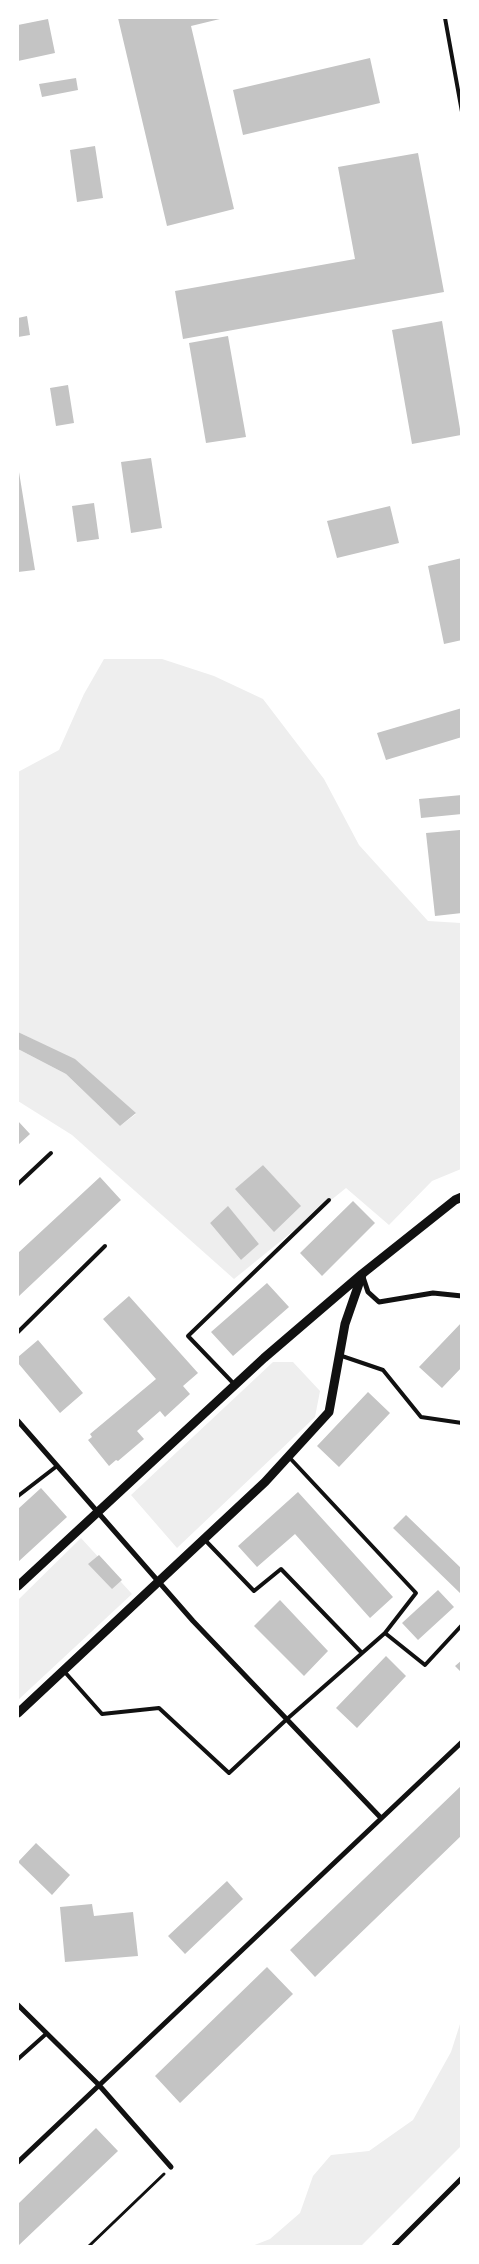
<!DOCTYPE html>
<html>
<head>
<meta charset="utf-8">
<style>
  body { margin:0 }
  #map { position:relative; width:479px; height:2264px; overflow:hidden; background:#fff; font-family:"Noto Sans",sans-serif }
  canvas { display:block }
  .frame { position:absolute; inset:0; border:19px solid #fff; pointer-events:none }
</style>
</head>
<body>
<div id="map">
<canvas width="479" height="2264"></canvas>
<div class="frame"></div>
</div>
<script>
const c = document.querySelector('canvas').getContext('2d');
c.lineJoin = 'round';
function fill(path, color) { c.fillStyle = color; c.fill(path, 'evenodd'); }
const poly = rows => new Path2D(rows.map(r => 'M' + r).join(''));
function stroke(path, color, width, dash) { c.strokeStyle = color; c.lineWidth = width; c.lineCap = dash ? 'butt' : 'round'; c.setLineDash(dash || []); c.stroke(path); }
const green = poly([
  [104,659,162,659,214,676,263,699,324,779,359,845,428,921,461,923,461,1169,432,1181,389,1225,346,1188,234,1279,72,1135,18,1101,18,1049,66,1074,120,1126,136,1114,75,1060,18,1032,18,772,59,750,84,694],
  [263,1165,300,1206,236,1189],
  [228,1207,259,1244,241,1260,210,1223],
  [273,1362,293,1362,320,1391,315,1417,177,1548,131,1495],
  [81,1538,132,1594,18,1700,18,1600],
  [461,2021,461,2146,361,2246,252,2246,270,2239,300,2213,313,2176,331,2155,369,2151,413,2120,451,2052]
]);
const building = poly([
  [118,18,224,18,191,26,234,209,167,226],
  [48,19,55,53,18,61,18,25],
  [370,58,380,103,243,135,233,90],
  [76,78,78,90,42,97,39,84],
  [95,146,103,198,77,202,70,150],
  [418,153,444,292,183,339,175,291,355,259,338,167],
  [27,316,30,335,18,337,18,318],
  [442,321,461,435,412,444,392,330],
  [228,336,246,437,206,443,189,343],
  [68,385,74,423,56,426,50,388],
  [151,458,162,528,131,533,121,462],
  [19,472,35,570,18,572,18,472],
  [94,503,99,539,77,542,72,506],
  [390,506,399,543,337,558,327,521],
  [462,558,462,640,444,644,428,566],
  [462,708,462,737,386,760,377,733],
  [462,795,462,814,421,818,419,799],
  [460,830,462,913,435,916,426,833],
  [18,1032,75,1059,136,1113,120,1126,66,1074,18,1049],
  [18,1121,30,1134,18,1145],
  [263,1165,301,1206,274,1232,235,1189],
  [100,1177,121,1200,18,1297,18,1253],
  [353,1201,375,1223,322,1276,300,1253],
  [228,1206,259,1244,241,1260,210,1223],
  [267,1283,289,1307,233,1356,211,1332],
  [129,1296,198,1373,183,1386,190,1394,165,1417,160,1411,137,1431,144,1439,118,1461,116,1460,109,1466,88,1440,92,1437,90,1434,156,1379,103,1319],
  [462,1322,462,1367,442,1388,419,1367],
  [38,1340,83,1393,60,1413,18,1363,18,1357],
  [368,1392,390,1413,339,1467,317,1446],
  [41,1488,67,1517,18,1562,18,1509],
  [298,1492,393,1597,370,1618,295,1534,257,1567,238,1546],
  [406,1515,462,1569,462,1595,393,1528],
  [99,1555,122,1580,112,1589,88,1564],
  [438,1590,454,1607,418,1640,402,1623],
  [280,1600,328,1651,304,1676,254,1626],
  [386,1656,406,1676,357,1728,336,1708],
  [462,1660,462,1673,455,1666],
  [462,1785,462,1835,315,1977,290,1950],
  [36,1843,70,1875,52,1895,18,1862],
  [227,1881,243,1899,185,1954,168,1936],
  [92,1904,94,1916,133,1912,138,1956,65,1962,60,1907],
  [267,1967,293,1994,180,2103,155,2076],
  [96,2128,118,2151,18,2246,18,2204]
]);
const path = poly([
  [89,2246,164,2174]
]);
const service = poly([
  [445,18,462,112],
  [18,1184,51,1153],
  [18,1332,105,1246],
  [339,1355,383,1370,421,1417,462,1423],
  [235,1385,188,1336,329,1200],
  [288,1456,416,1593,385,1633],
  [18,1496,57,1466],
  [204,1539,254,1591,281,1569,362,1653],
  [63,1670,102,1714,159,1708,229,1773,287,1719,385,1633,425,1665,462,1625],
  [18,2059,46,2034]
]);
const minor = poly([
  [363,1277,368,1292,379,1302,433,1293,462,1296],
  [18,1421,193,1621,381,1818],
  [18,2005,98,2084,171,2167],
  [18,2162,462,1742],
  [394,2246,462,2178]
]);
const tertiary = poly([
  [18,1586,264,1358,362,1274,455,1200,462,1197],
  [18,1713,265,1482,329,1412,345,1324,362,1275]
]);
fill(green, '#eee');
fill(building, '#c4c4c4');
stroke(path, '#111', 3);
stroke(service, '#111', 4);
stroke(minor, '#111', 5);
stroke(tertiary, '#111', 9);
</script>
</body>
</html>
